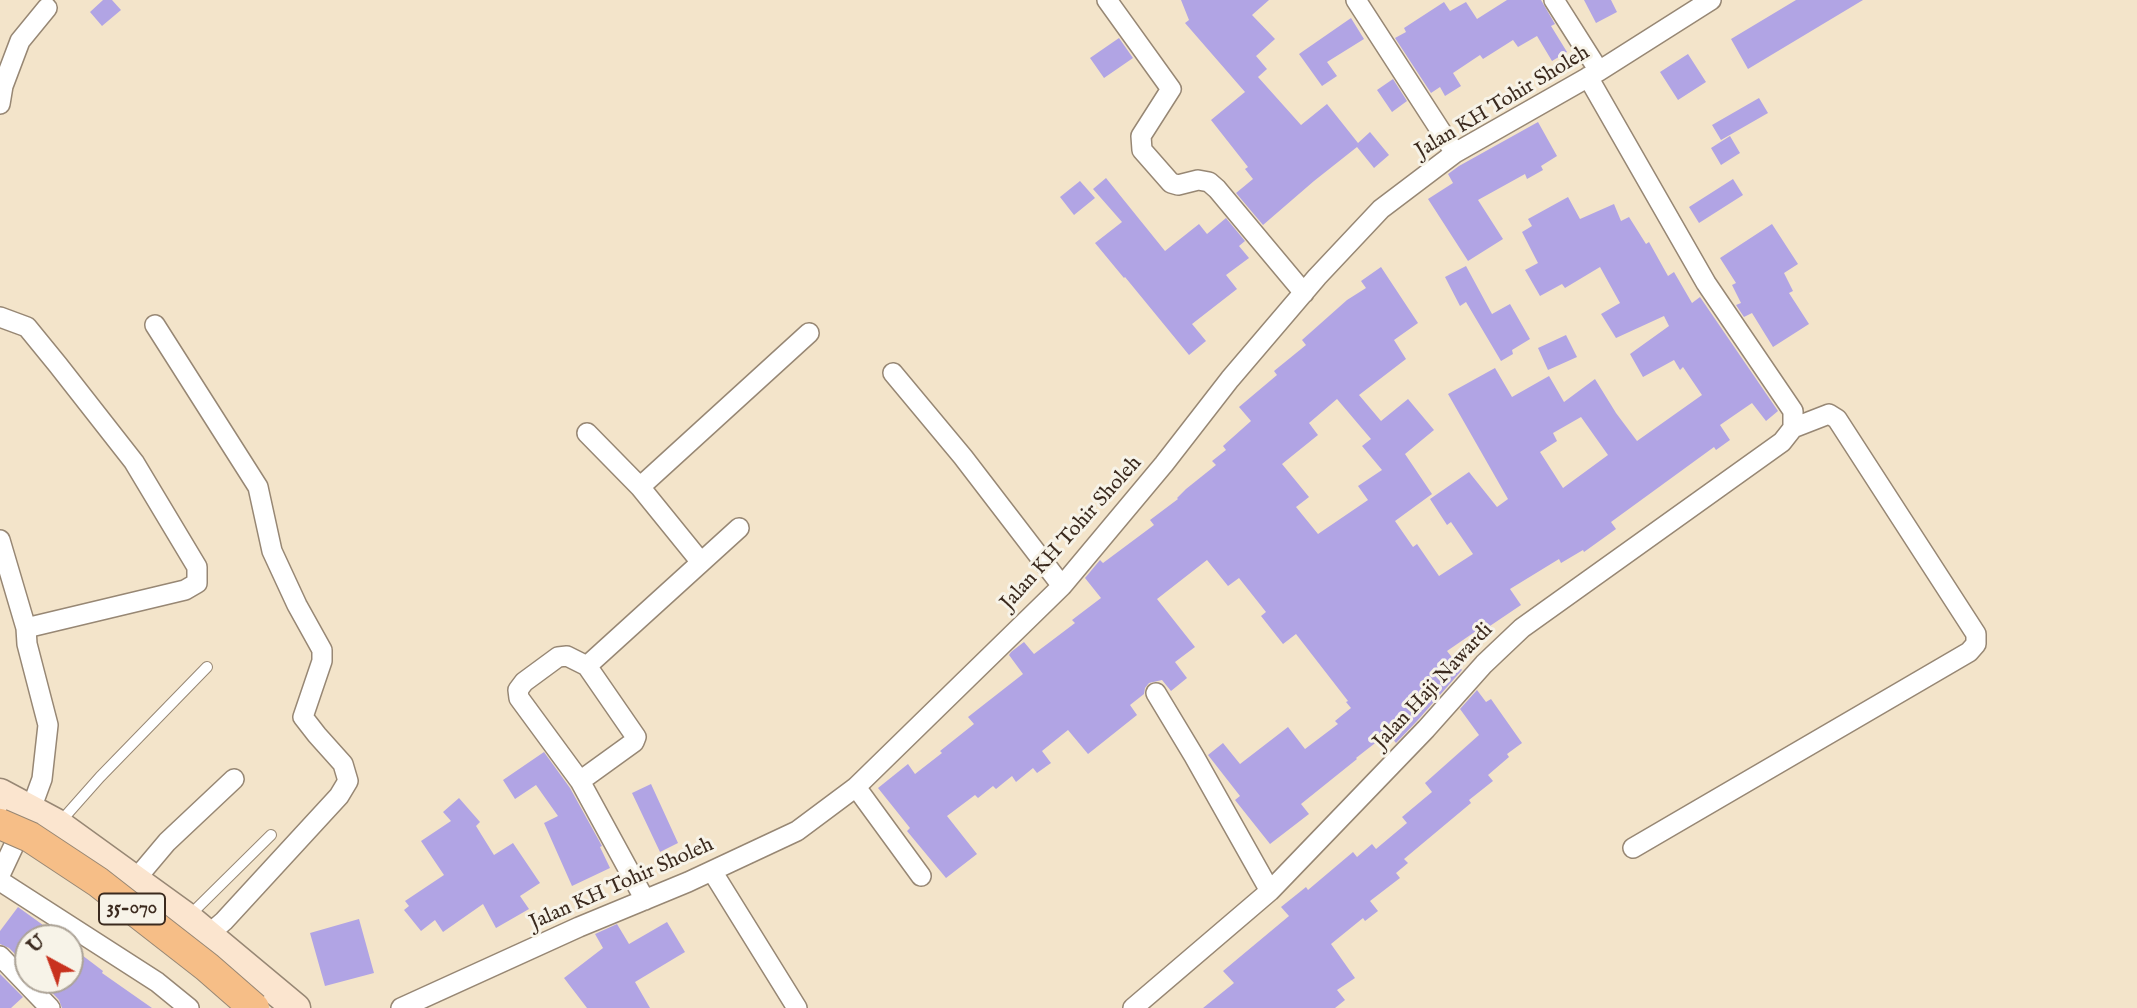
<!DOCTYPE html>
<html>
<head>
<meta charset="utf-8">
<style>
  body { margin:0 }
  #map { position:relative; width:2137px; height:1008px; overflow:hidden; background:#f3e4ca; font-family:"IM FELL English",serif }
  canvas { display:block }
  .north { position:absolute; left:14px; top:924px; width:70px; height:70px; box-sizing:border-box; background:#f7f3e8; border:2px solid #aca397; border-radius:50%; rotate:319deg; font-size:19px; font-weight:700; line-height:28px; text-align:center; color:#3b2a1e }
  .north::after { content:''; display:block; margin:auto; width:24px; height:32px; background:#c8321e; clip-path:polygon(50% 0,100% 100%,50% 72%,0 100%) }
</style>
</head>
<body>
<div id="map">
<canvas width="2137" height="1008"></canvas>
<div class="north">U</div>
</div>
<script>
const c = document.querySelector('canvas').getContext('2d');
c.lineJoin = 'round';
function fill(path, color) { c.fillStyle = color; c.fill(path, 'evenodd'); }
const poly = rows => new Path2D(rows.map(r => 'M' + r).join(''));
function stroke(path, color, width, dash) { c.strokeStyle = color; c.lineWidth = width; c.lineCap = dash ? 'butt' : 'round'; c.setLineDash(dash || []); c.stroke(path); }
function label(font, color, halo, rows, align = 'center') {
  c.font = font + ' "IM FELL English",serif'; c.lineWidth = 6; c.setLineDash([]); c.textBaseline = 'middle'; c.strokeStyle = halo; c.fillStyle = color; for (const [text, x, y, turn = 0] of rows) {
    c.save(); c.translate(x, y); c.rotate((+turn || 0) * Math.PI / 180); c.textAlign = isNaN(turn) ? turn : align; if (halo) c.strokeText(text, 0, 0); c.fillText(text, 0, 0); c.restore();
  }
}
const building = poly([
  [103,0,112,0,121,10,102,26,90,12],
  [1181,0,1269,0,1252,15,1275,39,1256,56,1267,69,1258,77,1301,125,1327,104,1358,143,1370,132,1389,155,1374,168,1357,147,1314,181,1263,225,1236,193,1253,179,1245,169,1248,167,1211,120,1245,92,1185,23,1189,20],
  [1507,0,1541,0,1555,24,1551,26,1567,52,1552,61,1537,36,1518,47,1513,40,1483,59,1480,55,1453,73,1461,86,1445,96,1440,87,1431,93,1395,38,1406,32,1404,28,1444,2,1450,11,1466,2,1477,19],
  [1584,0,1611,0,1617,12,1596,23],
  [1796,0,1863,0,1748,69,1731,39],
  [1351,18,1364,39,1327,62,1337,76,1322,86,1299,54],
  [1119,38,1133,58,1104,78,1090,58],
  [1688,54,1706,82,1678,100,1660,72],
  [1393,79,1407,101,1392,112,1377,90],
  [1759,98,1768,113,1721,140,1712,125],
  [1538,122,1557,156,1541,166,1543,170,1527,179,1525,174,1478,200,1503,239,1468,261,1428,199,1453,183,1448,174,1459,166],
  [1730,136,1740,153,1721,165,1711,148],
  [1106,178,1165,251,1199,224,1207,234,1226,218,1245,241,1239,246,1249,258,1226,275,1237,289,1192,324,1206,341,1189,355,1125,277,1124,278,1095,243,1122,222,1093,189],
  [1733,179,1743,195,1699,223,1689,207],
  [1080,181,1095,198,1074,215,1060,197],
  [1568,197,1580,219,1614,204,1621,221,1629,217,1646,244,1649,242,1668,276,1674,272,1692,303,1700,297,1778,411,1766,421,1752,403,1720,425,1730,440,1716,450,1714,447,1611,522,1616,529,1584,552,1583,550,1561,563,1559,559,1510,589,1521,605,1481,632,1479,629,1447,651,1462,670,1417,721,1396,743,1388,733,1356,758,1357,759,1301,804,1309,814,1270,844,1235,800,1240,796,1208,755,1223,743,1240,764,1288,727,1305,749,1338,724,1335,721,1351,708,1346,702,1348,701,1296,634,1283,644,1261,616,1266,612,1239,578,1228,586,1207,560,1157,599,1195,647,1175,662,1187,678,1171,691,1162,680,1149,683,1145,688,1144,694,1130,705,1137,715,1088,754,1068,730,1042,751,1051,763,1037,773,1033,768,1016,782,1012,776,996,789,993,786,978,798,975,795,947,816,977,854,946,878,907,831,910,828,878,788,908,764,915,774,942,753,940,751,974,724,968,717,1023,674,1009,655,1011,652,1024,642,1034,654,1075,623,1072,620,1101,598,1085,578,1100,560,1103,563,1154,525,1150,520,1178,499,1177,498,1186,489,1216,465,1212,461,1226,450,1223,446,1251,421,1239,407,1277,375,1274,371,1306,345,1302,340,1347,300,1366,288,1361,281,1381,267,1418,323,1394,340,1406,359,1359,395,1381,421,1408,399,1434,430,1405,454,1432,494,1395,521,1413,547,1417,544,1439,576,1473,554,1451,522,1447,525,1430,499,1469,472,1497,507,1508,499,1448,394,1495,368,1512,397,1549,376,1564,402,1595,379,1616,413,1637,441,1702,395,1683,367,1680,370,1674,360,1643,377,1630,354,1669,326,1664,316,1616,338,1601,314,1620,303,1600,267,1565,288,1562,284,1540,296,1525,270,1538,263,1522,232,1532,226,1528,219],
  [1337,399,1371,439,1362,446,1382,470,1358,486,1368,500,1318,534,1296,507,1309,497,1282,464,1318,435,1309,423],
  [1581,417,1608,455,1563,488,1540,452,1557,441,1553,433],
  [1772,224,1798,264,1784,273,1793,291,1789,293,1809,324,1773,347,1752,313,1744,317,1736,305,1741,303,1732,285,1736,283,1720,258],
  [1466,266,1492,314,1510,304,1530,339,1512,350,1513,354,1501,361,1466,302,1460,306,1445,277],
  [1566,335,1577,357,1548,370,1538,348],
  [1477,690,1486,702,1491,699,1522,743,1507,754,1509,757,1488,775,1493,781,1469,800,1471,803,1404,859,1408,863,1396,873,1400,878,1370,901,1378,911,1365,921,1363,918,1331,944,1355,978,1337,990,1345,1000,1335,1008,1203,1008,1234,983,1223,971,1289,916,1281,907,1306,887,1308,890,1353,852,1357,857,1372,844,1376,849,1407,823,1402,817,1432,792,1425,783,1479,735,1460,709],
  [544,752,570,788,602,846,600,847,610,868,572,886,544,823,558,816,536,785,515,799,503,780],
  [651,784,678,843,660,852,632,793],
  [459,798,480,822,476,826,494,855,513,843,540,883,520,896,529,909,496,928,483,904,443,932,435,920,421,931,404,910,409,906,405,901,444,875,421,841,451,821,443,812],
  [18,907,61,938,28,938,28,967,9,948,0,944,0,931],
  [359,919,374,973,325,986,310,933],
  [667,922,685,952,635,982,650,1008,587,1008,564,978,603,948,595,934,617,924,629,944],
  [70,946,103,971,102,973,152,1008,62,1008,59,1000,40,980,70,980],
  [0,974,23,997,11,1008,0,1008]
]);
const lane = poly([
  [61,821,100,777,207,667],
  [190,915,271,835]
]);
const street = poly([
  [1107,0,1171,89,1141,136,1142,150,1171,183,1178,185,1198,180,1209,182,1217,189,1304,293],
  [1356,0,1455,153],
  [1554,0,1599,71],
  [1588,77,1706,283,1793,411,1793,428],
  [0,104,3,86,20,41,47,8],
  [0,317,27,327,58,365,134,462,197,567,197,583,185,590,26,628],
  [155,325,258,487,272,551,297,605,322,650,322,661,303,717,317,735,343,764,348,781,339,796,224,921,209,934],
  [893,373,963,457,1062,586],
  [587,433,640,487,700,561],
  [640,487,809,333],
  [0,540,26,628,27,644,48,725,42,779,31,809,0,875],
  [587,666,567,656,558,657,524,682,518,690,519,698,580,781,645,900],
  [1156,693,1194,756,1270,891],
  [580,781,634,742,636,737,587,666,739,528],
  [856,787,921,876],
  [712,871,797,1008],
  [135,880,167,842,234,779],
  [0,881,157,982,189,1008],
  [0,956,50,1008],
  [401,1008,579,927,688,882,797,831,856,787,1062,586,1164,464,1230,379,1317,277,1381,209,1455,153,1599,71,1711,0],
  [1133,1008,1270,891,1426,729,1484,664,1522,628,1782,442,1793,428,1829,414,1837,419,1976,634,1976,644,1969,652,1633,848]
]);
const secondary = poly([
  [0,793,58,824,188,918,296,1008]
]);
const primaryBridge = poly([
  [0,824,30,837,98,882,207,967,254,1008]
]);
const shields = [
  [132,909,66]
];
const shieldNames = [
  ["35-070",132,909]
];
const streetNames = [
  ["Jalan KH Tohir Sholeh",1503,103,-31],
  ["Jalan KH Tohir Sholeh",1072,534,-48],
  ["Jalan Haji Nawardi",1434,687,-47],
  ["Jalan KH Tohir Sholeh",622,885,-24]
];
fill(building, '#b1a4e4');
stroke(lane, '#978774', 12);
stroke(street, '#978774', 22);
stroke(secondary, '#978774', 31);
stroke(lane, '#fff', 10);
stroke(street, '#fff', 19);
stroke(secondary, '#fbe5cf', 28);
stroke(primaryBridge, '#978774', 32, []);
stroke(primaryBridge, '#f6be87', 30);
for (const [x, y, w] of shields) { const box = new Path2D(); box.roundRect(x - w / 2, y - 15.5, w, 31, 5); c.fillStyle = '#f7f3e8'; c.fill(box); stroke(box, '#3b2a1e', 2); }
label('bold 19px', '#3b2a1e', null, shieldNames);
label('21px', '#3b2a1e', '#f7f3e8', streetNames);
</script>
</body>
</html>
